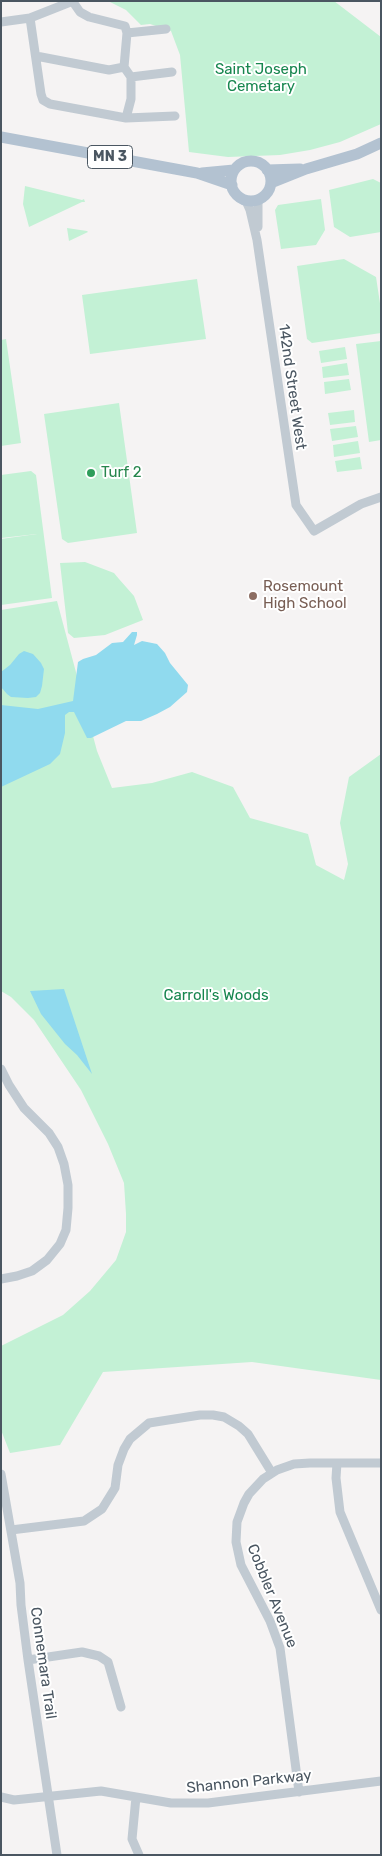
<!DOCTYPE html>
<html>
<head>
<meta charset="utf-8">
<style>
  body { margin:0 }
  #map { position:relative; width:382px; height:1856px; overflow:hidden; background:#f5f3f3; font-family:Rubik,sans-serif }
  canvas { display:block }
  .frame { position:absolute; inset:0; border:2px solid #4a5661; pointer-events:none }
</style>
</head>
<body>
<div id="map">
<canvas width="382" height="1856"></canvas>
<div class="frame"></div>
</div>
<script>
const c = document.querySelector('canvas').getContext('2d');
c.lineJoin = 'round';
function fill(path, color) { c.fillStyle = color; c.fill(path, 'evenodd'); }
const poly = rows => new Path2D(rows.map(r => 'M' + r).join(''));
function stroke(path, color, width, dash) { c.strokeStyle = color; c.lineWidth = width; c.lineCap = dash ? 'butt' : 'round'; c.setLineDash(dash || []); c.stroke(path); }
function label(font, color, halo, rows, align = 'center') {
  c.font = font + ' Rubik,sans-serif'; c.lineWidth = 4; c.setLineDash([]); c.textBaseline = 'middle'; c.strokeStyle = halo; c.fillStyle = color; for (const [text, x, y, turn = 0] of rows) {
    c.save(); c.translate(x, y); c.rotate((+turn || 0) * Math.PI / 180); c.textAlign = isNaN(turn) ? turn : align; if (halo) c.strokeText(text, 0, 0); c.fillText(text, 0, 0); c.restore();
  }
}
const green = poly([
  [108,1,334,1,381,37,381,124,340,142,310,150,280,155,228,157,189,152,180,55,171,31,150,24,141,25,126,10],
  [373,179,381,183,381,232,350,237,334,227,329,190],
  [25,186,82,200,84,199,85,202,82,202,29,227,23,204],
  [321,199,325,230,316,245,281,249,275,210,278,205],
  [67,228,87,231,88,232,69,241],
  [344,259,376,277,381,310,381,333,312,343,307,339,297,266],
  [197,279,206,339,90,354,82,295],
  [6,339,21,443,1,446,1,340],
  [381,341,381,440,369,442,356,344],
  [345,347,347,359,321,363,319,351],
  [347,363,349,375,323,378,322,367],
  [349,379,351,390,325,394,324,382],
  [119,403,137,533,68,543,62,539,44,414],
  [354,410,355,422,330,425,328,413],
  [356,426,358,437,332,441,330,429],
  [358,441,360,453,334,457,333,445],
  [360,457,362,469,337,472,335,461],
  [31,471,36,475,52,598,1,605,1,539,37,534,1,538,1,475],
  [85,562,114,573,119,579,134,596,143,620,105,635,74,638,68,633,60,563],
  [57,601,97,751,112,788,152,783,192,772,233,787,250,818,308,834,316,865,344,880,348,864,340,823,349,777,381,754,381,1380,252,1362,103,1372,60,1445,10,1453,1,1430,1,1346,63,1315,90,1291,116,1260,126,1232,126,1214,124,1183,108,1144,81,1090,34,1020,11,997,1,991,1,610]
]);
const water = poly([
  [132,632,137,632,137,635,134,645,142,641,157,644,165,653,170,663,188,685,187,692,170,707,157,714,141,721,126,721,91,738,87,738,74,712,69,712,65,715,65,733,60,754,50,764,1,787,1,705,38,709,73,701,78,662,83,659,96,655,112,643,123,642],
  [24,651,33,654,41,663,44,669,42,686,40,693,36,697,28,698,11,697,7,694,1,687,1,672,10,665,19,654],
  [64,989,92,1074,77,1055,65,1044,41,1014,30,991]
]);
const minor = poly([
  [30,18,41,94,43,100,50,104,126,118,131,99,131,77,124,67,127,33,125,26,89,17,80,12,73,2],
  [1,22,30,18,73,1],
  [127,33,166,29],
  [36,56,109,70,124,67],
  [131,77,172,72],
  [126,118,175,116],
  [246,201,250,210,257,240,296,505,314,531,361,504,381,497],
  [258,227,258,199],
  [1,1069,9,1085,24,1108,49,1133,58,1147,64,1164,68,1185,68,1208,66,1230,60,1244,47,1260,32,1271,17,1276,1,1279],
  [337,1463,336,1478,340,1512,381,1610],
  [1,1474,20,1583,21,1605,28,1660,57,1855],
  [11,1530,84,1521,102,1509,115,1488,118,1465,124,1449,130,1439,149,1423,200,1415,213,1415,224,1417,239,1426,248,1434,272,1473],
  [28,1660,82,1652,99,1656,108,1662,121,1707],
  [299,1792,280,1648,270,1621,241,1565,236,1542,237,1522,244,1503,249,1494,263,1479,277,1470,294,1464,310,1463,381,1463],
  [1,1797,14,1800,101,1791,171,1803,208,1803,381,1781],
  [136,1797,132,1839,139,1855]
]);
const major = poly([
  [1,137,197,173,232,185],
  '231 181a20 20 0 1 1 40 0a20 20 0 1 1-40 0Z',
  [267,170,300,169],
  [202,173,234,170],
  [271,183,306,169,357,154,381,143]
]);
const markers = [
  [91,473,5,"#2e9e5b"],
  [253,596,5,"#8d6e63"]
];
const shields = [
  [110,157,45]
];
const shieldNames = [
  ["MN 3",110,157]
];
const parkNames = [
  ["Saint Joseph",261,70],
  ["Cemetary",261,87],
  ["Carroll's Woods",216,996]
];
const streetNames = [
  ["142nd Street West",292,387,82],
  ["Cobbler Avenue",272,1596,68],
  ["Connemara Trail",43,1663,82],
  ["Shannon Parkway",249,1782,-6]
];
const leisureNames = [
  ["Turf 2",101,473]
];
const educationNames = [
  ["Rosemount",263,587],
  ["High School",263,604]
];
fill(green, '#c3f1d5');
fill(water, '#90daee');
stroke(minor, '#c1cad2', 9);
stroke(major, '#b3c2d1', 11);
for (const [x, y, r, color] of markers) { const dot = new Path2D(); dot.arc(x, y, r, 0, 2 * Math.PI); c.fillStyle = color; c.fill(dot); stroke(dot, '#fff', 2); }
for (const [x, y, w] of shields) { const box = new Path2D(); box.roundRect(x - w / 2, y - 11.5, w, 23, 4); c.fillStyle = '#fff'; c.fill(box); stroke(box, '#4a5661', 1); }
label('bold 14px', '#4a5661', null, shieldNames);
label('15px', '#17864f', '#fff', parkNames);
label('15px', '#4a5661', '#fff', streetNames);
label('15px', '#27864d', '#fff', leisureNames, 'left');
label('15px', '#785e54', '#fff', educationNames, 'left');
</script>
</body>
</html>
